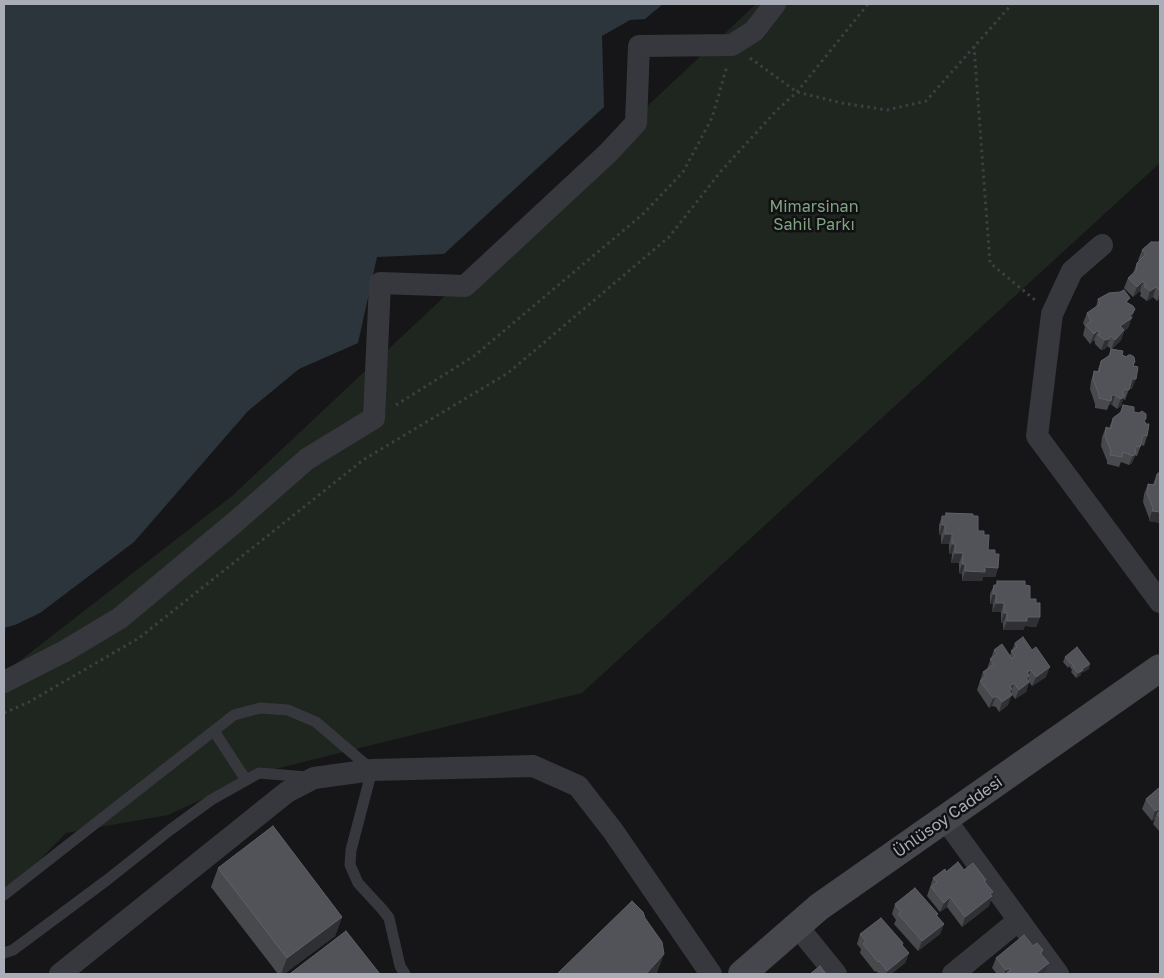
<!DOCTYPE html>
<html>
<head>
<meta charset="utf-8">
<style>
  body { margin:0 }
  #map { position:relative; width:1164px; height:978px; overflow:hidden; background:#161618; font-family:"Golos Text",sans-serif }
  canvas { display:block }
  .frame { position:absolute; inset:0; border:5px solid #a8adb8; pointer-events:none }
</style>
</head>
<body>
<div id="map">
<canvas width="1164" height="978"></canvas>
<div class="frame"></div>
</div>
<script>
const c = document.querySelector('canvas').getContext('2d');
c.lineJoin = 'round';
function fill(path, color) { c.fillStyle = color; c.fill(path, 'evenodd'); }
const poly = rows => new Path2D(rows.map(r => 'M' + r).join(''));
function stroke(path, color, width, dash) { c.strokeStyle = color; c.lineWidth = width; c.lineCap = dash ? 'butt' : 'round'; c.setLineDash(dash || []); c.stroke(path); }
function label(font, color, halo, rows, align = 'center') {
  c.font = font + ' "Golos Text",sans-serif'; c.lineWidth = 5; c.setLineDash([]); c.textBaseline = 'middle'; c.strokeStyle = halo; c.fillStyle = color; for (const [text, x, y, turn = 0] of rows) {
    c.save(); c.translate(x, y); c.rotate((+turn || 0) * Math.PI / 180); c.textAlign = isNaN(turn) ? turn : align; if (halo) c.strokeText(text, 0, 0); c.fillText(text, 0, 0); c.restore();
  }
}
const green = poly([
  [756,4,1160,4,1160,163,582,693,259,773,168,815,66,833,4,897,4,673,232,496]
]);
const water = poly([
  [4,4,663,4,645,19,630,20,602,36,604,107,444,254,377,257,358,343,299,369,248,411,134,542,40,613,15,625,4,628]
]);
const path = poly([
  [974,46,990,263,1035,300],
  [750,58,797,92,842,103,887,110,926,101,1012,4],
  [396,405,474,356,643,214,683,172,712,118,727,66],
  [4,713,29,702,139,638,363,460,508,373,669,237,722,170,776,111,797,92,868,4]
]);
const lane = poly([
  [214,731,246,780],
  [4,895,234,715,260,708,288,710,316,722,372,770,351,850,350,865,358,883,382,909,389,918,400,966,405,974],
  [4,953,13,950,107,880,170,830,211,800,259,773,307,777]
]);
const street = poly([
  [1102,245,1072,271,1052,314,1037,436,1160,602],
  [4,682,65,651,120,618,234,523,307,459,374,418,380,283,465,286,608,153,636,123,639,46,732,45,754,31,775,4],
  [945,819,1058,974],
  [797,926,836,974],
  [60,974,287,792,314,778,372,770,533,766,578,786,613,831,711,974],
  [953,974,1019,920]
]);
const secondary = poly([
  [742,974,819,907,1160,668]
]);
const wall = poly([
  [1160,242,1160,298,1157,301,1153,297,1147,301,1140,296,1141,293,1140,291,1133,297,1124,288,1128,278,1133,273,1137,263,1139,261,1138,260,1142,250],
  [1098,299,1128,303,1135,309,1128,328,1124,331,1121,340,1112,349,1135,362,1134,365,1132,389,1129,389,1125,400,1123,399,1121,406,1117,409,1112,405,1109,405,1107,410,1095,408,1095,404,1090,389,1091,381,1094,371,1097,372,1101,361,1108,357,1111,349,1107,346,1105,349,1101,350,1095,344,1095,342,1094,340,1090,344,1083,335,1085,327,1083,323,1087,313,1096,307],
  [1123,405,1134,412,1145,422,1147,436,1144,446,1141,445,1137,456,1135,456,1132,463,1129,465,1121,462,1119,467,1107,464,1107,461,1101,446,1102,437,1106,427,1109,428,1113,418,1120,413],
  [1160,472,1160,523,1149,521,1149,518,1143,502,1144,494,1148,484,1153,484,1157,474],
  [946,513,973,516,978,531,984,535,988,550,995,554,998,568,995,577,983,577,982,581,962,581,962,574,959,573,959,563,951,563,952,554,949,554,949,544,941,544,941,535,939,535,939,525,942,516,945,516],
  [997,581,1025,585,1030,599,1036,603,1040,617,1036,627,1025,626,1023,630,1003,630,1003,623,1001,623,1001,612,992,612,993,604,990,604,990,594,994,585,996,585],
  [1015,643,1046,677,1032,686,1029,682,1026,692,1015,699,1011,693,1008,705,999,712,996,707,992,706,989,708,977,690,983,672,987,670,987,669,994,650,1010,655],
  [1065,657,1089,669,1081,673,1081,675,1076,678,1071,672,1072,670,1069,666,1068,668,1063,662],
  [1160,787,1160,832,1153,824,1155,819,1152,821,1142,809,1146,799],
  [218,868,342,917,335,936,284,974,278,974,211,887],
  [964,870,985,882,992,895,989,906,962,927,947,907,940,912,927,896,933,878,946,872],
  [895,904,938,914,937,916,944,924,940,934,918,951,894,924,896,920,892,914],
  [860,934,902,946,909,953,905,963,891,974,879,974,876,971,875,972,860,953,861,949,857,944],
  [1043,950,1042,955,1049,963,1045,973,1043,974,997,974,992,968,996,958]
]);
const shadedWall = poly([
  [1143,281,1140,291,1133,297,1137,287],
  [1156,287,1153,297,1147,301,1150,291],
  [1160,292,1160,298,1157,301],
  [1135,309,1128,328,1124,331,1121,340,1111,350,1120,326,1129,314],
  [1098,330,1094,340,1090,344,1094,334],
  [1111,336,1107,346,1105,349,1101,350,1105,340],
  [1132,379,1136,379,1132,389,1128,389],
  [1125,389,1122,398,1124,396,1121,406,1117,409,1123,392],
  [1112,395,1115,395,1112,405,1109,405],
  [1137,446,1133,455,1136,453,1132,463,1129,465],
  [1152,511,1160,512,1160,523,1149,521],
  [942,525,945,525,941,535,939,535],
  [945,534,952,534,949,544,941,544],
  [952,544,955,544,952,554,949,554],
  [955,553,963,553,959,563,951,563],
  [962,564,965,564,962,574,959,573],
  [985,567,998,568,995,577,983,577,982,581,962,581,965,571],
  [993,594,996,594,993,604,990,604],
  [996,603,1004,603,1001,612,992,612],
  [1004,613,1007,613,1003,623,1001,623],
  [1027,617,1040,617,1036,627,1025,626,1023,630,1003,630,1007,621],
  [1090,664,1089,669,1081,673,1081,675,1076,678,1078,673,1082,669],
  [1050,667,1046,677,1032,686,1036,677],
  [1031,670,1028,677,1029,676,1027,684,1029,682,1026,692,1015,699,1027,672],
  [1014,683,1010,697,1012,695,1008,705,999,712,1002,702,1010,686],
  [996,696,992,706,989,708,993,698],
  [1159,809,1155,818,1152,821,1155,811],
  [993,892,989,906,962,927,965,917],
  [950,897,947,907,940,912,944,903],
  [342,917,335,936,284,974,281,974,287,958],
  [944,924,940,934,918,951,922,941],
  [909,953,905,963,891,974,886,974,887,971],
  [664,954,657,973,656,974,646,974],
  [1049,963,1045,973,1043,974,1036,974],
  [1009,968,1006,974,1004,974,1006,970]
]);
const building = poly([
  [1151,242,1160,242,1160,291,1156,287,1150,291,1144,286,1146,285,1143,281,1137,287,1128,278,1136,271,1137,263,1146,254,1142,250,1151,242],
  [1124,290,1130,298,1126,302,1133,306,1135,309,1132,314,1129,314,1132,318,1120,326,1124,330,1115,340,1111,336,1109,339,1105,340,1098,335,1100,333,1098,330,1094,334,1086,325,1091,321,1087,313,1100,304,1098,299,1109,293,1120,292,1124,290],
  [1111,349,1123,351,1122,355,1127,357,1128,355,1131,355,1134,357,1135,362,1133,364,1134,367,1135,366,1138,367,1136,379,1132,379,1129,390,1125,389,1123,392,1124,396,1121,399,1115,395,1112,395,1111,401,1099,398,1099,395,1093,379,1094,371,1099,372,1101,361,1110,355,1111,349],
  [1123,405,1134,407,1134,412,1139,413,1142,411,1146,414,1146,419,1144,420,1146,424,1149,424,1147,436,1143,435,1140,447,1137,446,1135,449,1136,453,1133,456,1123,452,1122,457,1110,455,1111,451,1105,436,1106,427,1111,429,1113,418,1121,412,1123,405],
  [1160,472,1160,512,1152,511,1153,508,1147,493,1148,484,1155,485,1157,474,1160,472],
  [946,513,973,514,973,516,978,516,978,531,984,531,984,535,989,535,988,550,995,550,995,554,999,554,998,568,985,567,985,572,965,571,965,564,962,564,963,553,955,553,955,544,952,544,952,534,945,534,945,525,942,525,942,516,946,516,946,513],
  [997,581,1025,581,1025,585,1030,586,1030,599,1036,599,1036,603,1040,603,1040,617,1027,617,1027,621,1007,621,1007,613,1004,613,1004,603,996,603,996,594,993,594,994,585,997,585,997,581],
  [1023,637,1032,650,1036,647,1050,667,1036,677,1031,670,1027,672,1029,676,1026,678,1029,682,1019,690,1014,683,1010,686,1012,689,1009,691,1012,695,1002,702,999,698,996,696,993,698,980,681,986,676,983,672,994,664,990,659,997,654,994,650,1002,644,1012,659,1015,656,1011,651,1017,647,1015,643,1023,637],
  [1077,647,1090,664,1082,669,1083,670,1078,673,1073,667,1074,666,1070,662,1070,663,1065,657,1077,647],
  [1160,787,1160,811,1159,809,1155,811,1146,799,1160,787],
  [1160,811,1160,818,1157,814,1160,811],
  [273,826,342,917,287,958,218,868,273,826],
  [958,862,964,870,973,863,986,880,984,881,993,892,990,894,992,896,965,917,950,897,944,903,931,887,937,882,933,878,945,869,946,872,958,862],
  [915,888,938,914,936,915,944,924,922,941,898,914,901,912,895,904,915,888],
  [632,901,643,912,645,918,662,942,664,954,646,974,557,974,632,901],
  [881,918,903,943,902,945,909,953,887,971,879,961,878,962,863,944,866,941,860,934,881,918],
  [346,931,380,974,292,974,291,973,346,931],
  [1024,935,1033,946,1037,943,1043,950,1040,953,1049,963,1036,973,1037,974,1009,974,1007,973,1011,970,1009,968,1006,970,996,958,1024,935],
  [820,966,826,974,810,974,820,966]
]);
const parkNames = [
  ["Mimarsinan",814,207],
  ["Sahil Parkı",814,225]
];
const streetNames = [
  ["Ünlüsoy Caddesi",948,817,-35]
];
fill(green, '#1e261f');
fill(water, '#2c353c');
stroke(path, '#3d3f44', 3, [2.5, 4]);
stroke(lane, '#37383d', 11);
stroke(street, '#37383d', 22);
stroke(secondary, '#45474d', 28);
fill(wall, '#47494d');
fill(shadedWall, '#2f3033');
fill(building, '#525359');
stroke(building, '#5f6168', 1);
label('16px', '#7fa381', '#111113', parkNames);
label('16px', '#a8adb8', '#111113', streetNames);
</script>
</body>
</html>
